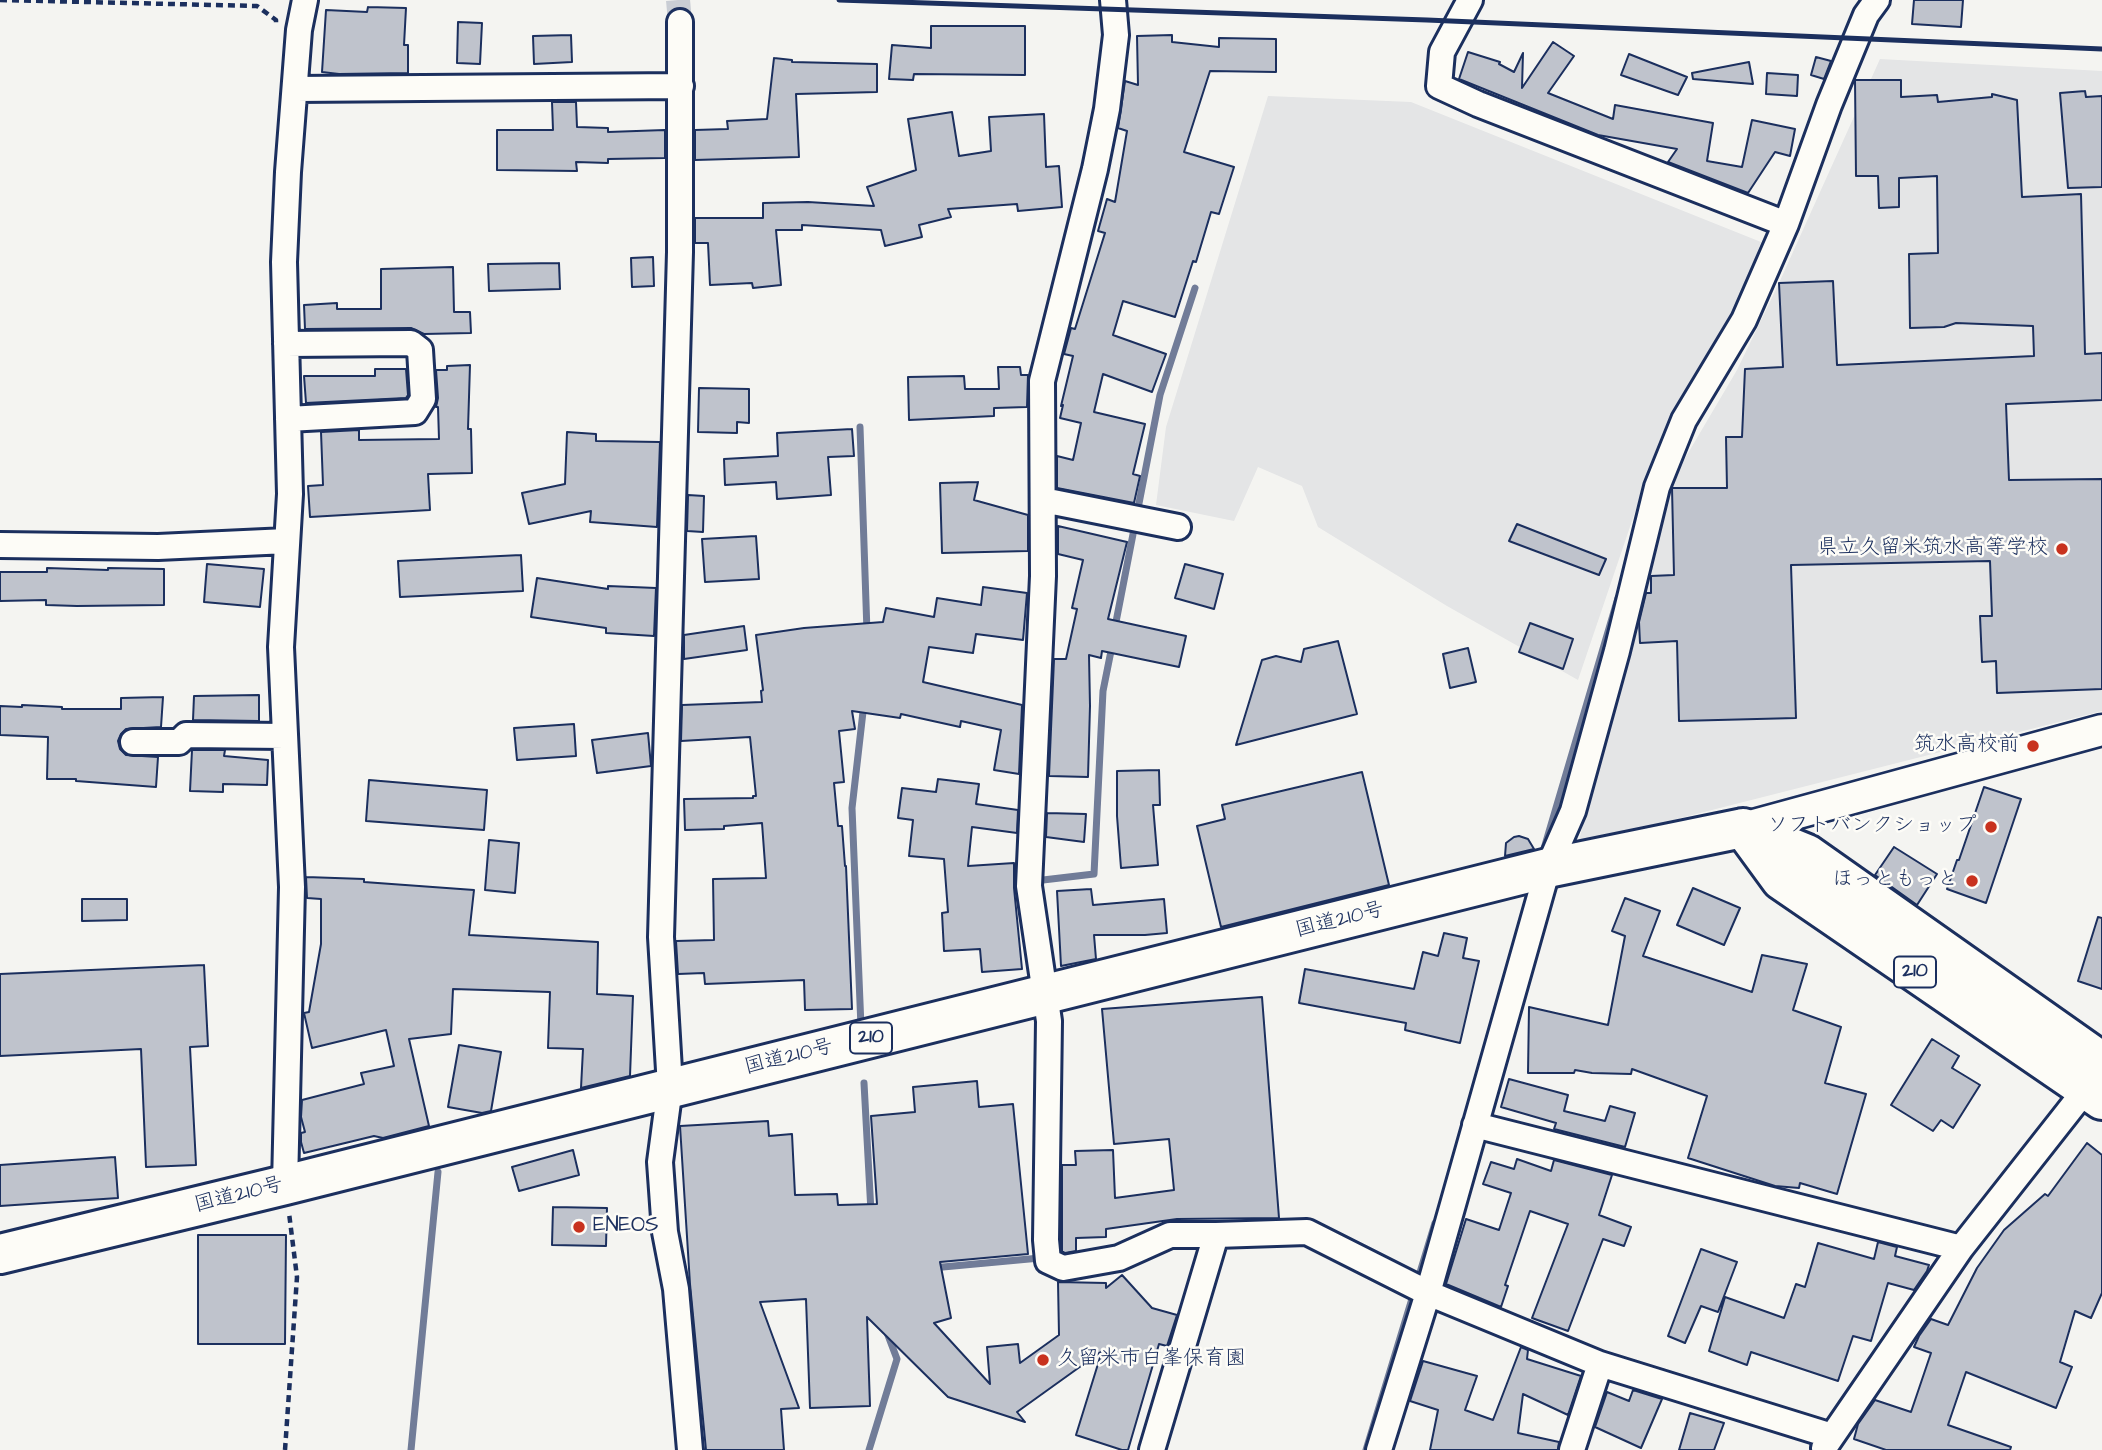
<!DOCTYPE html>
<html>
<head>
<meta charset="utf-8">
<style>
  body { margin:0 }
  canvas { display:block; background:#f4f4f1 }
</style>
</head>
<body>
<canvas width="2102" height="1450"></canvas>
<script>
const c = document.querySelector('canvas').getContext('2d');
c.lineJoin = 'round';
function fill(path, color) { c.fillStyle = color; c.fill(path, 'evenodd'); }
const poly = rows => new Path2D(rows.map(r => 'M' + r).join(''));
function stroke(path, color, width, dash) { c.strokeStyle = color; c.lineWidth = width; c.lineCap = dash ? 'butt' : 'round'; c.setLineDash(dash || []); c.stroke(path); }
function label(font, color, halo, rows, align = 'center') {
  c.font = font + ' "Architects Daughter","Klee One",sans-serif'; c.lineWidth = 5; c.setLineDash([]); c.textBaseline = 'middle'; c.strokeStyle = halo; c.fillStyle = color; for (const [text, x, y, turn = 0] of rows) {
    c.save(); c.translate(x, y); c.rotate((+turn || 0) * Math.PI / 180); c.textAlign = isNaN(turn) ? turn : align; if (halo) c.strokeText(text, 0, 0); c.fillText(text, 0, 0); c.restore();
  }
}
const built = poly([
  [1880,59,2102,71,2102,711,1578,844,1674,477,1737,370,1779,283],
  [1268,96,1411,102,1761,242,1737,307,1655,453,1578,680,1447,606,1318,527,1302,486,1258,467,1234,521,1156,505,1166,427]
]);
const stream = poly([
  [860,427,867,632],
  [1115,627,1160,395,1195,288],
  [1543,852,1618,598],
  [1043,880,1094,874,1103,691,1112,646],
  [861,1027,852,808,864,703],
  [864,1083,871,1212],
  [932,1268,1040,1258],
  [411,1450,438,1172],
  [869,1450,897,1359,886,1330],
  [1366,1450,1435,1223]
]);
const building = poly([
  [1914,0,1963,0,1961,27,1912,24,1914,0],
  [368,7,406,8,404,45,408,45,408,73,339,74,322,72,326,10,367,12,368,7],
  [458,22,482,23,480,64,457,63,458,22],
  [931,26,1025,26,1025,75,914,74,913,80,889,79,892,45,931,48,931,26],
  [571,35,572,62,534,64,533,36,571,35],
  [1172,35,1172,42,1219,47,1219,38,1276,39,1276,72,1210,71,1184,152,1234,167,1219,214,1211,212,1196,262,1193,261,1175,317,1123,301,1113,335,1166,354,1152,392,1103,374,1094,412,1145,424,1133,474,1140,476,1134,503,1057,488,1057,456,1073,460,1081,423,1060,418,1063,405,1061,406,1073,356,1064,354,1071,328,1075,329,1105,233,1098,231,1107,199,1115,202,1127,131,1118,128,1125,81,1138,85,1137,36,1172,35],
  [1553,42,1574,56,1548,93,1613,119,1615,105,1713,123,1707,161,1742,167,1752,120,1795,129,1790,156,1775,152,1748,193,1668,162,1677,149,1598,135,1459,79,1468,52,1500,62,1499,64,1514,72,1523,53,1522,88,1553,42],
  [1629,54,1687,77,1678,95,1621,75,1629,54],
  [1816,57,1831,61,1824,79,1811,75,1816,57],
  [774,58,792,60,792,62,877,64,877,92,796,94,799,157,695,160,695,130,728,129,727,121,767,119,774,58],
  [1749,62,1753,84,1693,79,1692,73,1749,62],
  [1767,73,1798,75,1797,96,1766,94,1767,73],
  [1855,80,1901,80,1901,97,1937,95,1938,102,1992,97,1992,94,2017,100,2022,197,2081,194,2085,354,2102,353,2102,400,2006,404,2009,480,2102,479,2102,689,1997,693,1996,661,1982,662,1980,616,1992,616,1990,561,1791,565,1796,718,1679,721,1677,641,1640,643,1639,622,1646,593,1651,593,1651,576,1674,575,1672,488,1727,488,1726,437,1742,437,1745,369,1783,367,1779,283,1833,281,1837,365,2034,356,2033,326,1956,323,1944,327,1910,328,1909,254,1938,253,1937,176,1899,178,1899,207,1879,208,1878,176,1856,176,1855,80],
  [2085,91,2086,97,2102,96,2102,187,2068,188,2060,93,2085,91],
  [552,102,576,102,577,127,608,128,608,132,665,130,665,158,608,159,608,163,576,162,577,171,497,170,497,130,553,130,552,102],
  [952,112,959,156,991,151,989,117,1044,114,1046,167,1059,166,1062,207,1018,211,1017,204,948,209,951,217,919,225,922,237,885,246,881,230,802,225,802,230,776,230,781,285,753,288,752,283,710,285,708,243,695,243,695,218,763,218,763,203,808,202,874,206,867,187,916,170,908,119,952,112],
  [653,257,654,286,632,287,631,258,653,257],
  [559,263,560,289,489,291,488,264,559,263],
  [453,267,454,312,470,312,471,333,424,334,411,328,305,329,304,305,337,303,337,309,381,309,381,269,453,267],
  [470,365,468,429,471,429,472,473,428,474,430,510,310,517,308,486,323,485,321,432,359,430,359,440,439,439,438,407,436,407,438,398,436,370,447,370,447,366,470,365],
  [998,367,1020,367,1021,375,1028,375,1027,407,994,408,994,416,909,420,908,377,964,376,965,389,999,389,998,367],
  [375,369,406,369,408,395,406,398,306,403,304,376,375,376,375,369],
  [699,388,749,389,749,423,737,422,737,433,698,432,699,388],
  [852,429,854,456,828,457,831,495,777,499,776,482,725,485,724,459,778,456,777,433,852,429],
  [567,432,596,434,596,441,660,442,657,527,590,522,591,511,529,524,522,493,565,484,567,432],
  [978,482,974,500,1028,515,1028,551,942,553,940,483,978,482],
  [688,495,704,496,703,532,687,531,688,495],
  [1517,524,1606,559,1599,575,1509,541,1517,524],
  [1058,526,1127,542,1108,619,1186,636,1179,667,1102,651,1101,658,1089,655,1090,706,1088,777,1049,776,1054,659,1066,659,1077,609,1072,608,1083,560,1058,554,1058,526],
  [756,536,759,579,705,582,702,539,756,536],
  [521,555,523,591,400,597,398,561,521,555],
  [207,564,264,569,260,607,204,602,207,564],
  [1185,564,1223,574,1214,609,1175,598,1185,564],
  [47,568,108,570,108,568,164,569,164,605,77,606,46,605,46,600,0,601,0,572,47,572,47,568],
  [537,578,608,589,608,586,656,588,654,636,606,633,606,628,531,617,537,578],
  [983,587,1027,593,1023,640,976,634,973,653,929,647,923,682,1022,705,1019,774,994,770,1001,730,961,721,960,727,901,714,900,718,852,711,855,729,839,731,844,782,834,783,838,826,842,826,845,866,846,866,852,1009,805,1010,804,980,705,984,704,973,678,974,676,941,714,940,713,879,766,878,762,823,724,826,724,829,685,830,684,799,753,798,753,796,756,796,750,737,681,741,682,705,762,702,761,691,763,690,756,635,804,628,883,622,886,608,934,617,937,598,981,605,983,587],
  [1530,623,1573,639,1563,669,1519,652,1530,623],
  [744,626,747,650,684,659,684,635,744,626],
  [1338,641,1357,714,1236,745,1262,660,1276,656,1301,662,1304,649,1338,641],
  [1468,648,1476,682,1450,688,1443,654,1468,648],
  [259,695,259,721,193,720,194,696,259,695],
  [163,697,161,727,126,729,121,734,118,741,120,749,126,755,158,757,156,787,76,781,76,779,47,779,48,737,0,735,0,706,22,707,22,705,62,707,62,709,121,709,121,698,163,697],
  [574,724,576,756,517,760,514,728,574,724],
  [648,733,651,766,597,773,592,740,648,733],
  [192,750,225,750,224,756,268,760,267,785,223,784,223,792,190,791,192,750],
  [1159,770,1160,805,1153,805,1158,865,1121,868,1117,816,1117,771,1159,770],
  [1362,772,1389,885,1221,927,1197,826,1225,819,1222,805,1362,772],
  [938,779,979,784,976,804,1018,810,1017,833,972,827,968,866,1014,863,1014,888,1022,969,982,972,980,949,944,951,942,913,948,912,944,859,909,856,913,820,898,818,902,788,936,792,938,779],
  [369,780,487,790,484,830,366,821,369,780],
  [1984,787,2021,799,1986,903,1947,889,1957,860,1959,860,1984,787],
  [1047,813,1086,814,1084,842,1046,837,1047,813],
  [1519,836,1528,839,1534,849,1505,856,1506,843,1514,837,1519,836],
  [489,840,519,843,515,893,485,890,489,840],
  [1894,847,1937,874,1917,905,1875,875,1894,847],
  [306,877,364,879,364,882,474,890,469,935,598,942,597,994,633,996,630,1076,581,1088,583,1049,548,1048,550,992,453,989,451,1034,409,1039,429,1126,383,1138,374,1136,304,1153,301,1142,301,1133,305,1132,301,1117,302,1100,364,1084,361,1073,394,1066,386,1030,312,1048,304,1013,309,1012,321,944,321,899,307,898,306,877],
  [1693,888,1740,908,1724,945,1677,925,1693,888],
  [1091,889,1093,905,1164,899,1167,933,1145,935,1094,935,1096,959,1061,966,1057,891,1091,889],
  [1625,898,1660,911,1643,956,1752,992,1762,955,1807,964,1793,1010,1841,1027,1825,1083,1866,1094,1837,1194,1800,1183,1799,1188,1775,1186,1688,1158,1707,1096,1632,1069,1631,1074,1592,1073,1575,1070,1574,1073,1528,1073,1529,1007,1608,1025,1625,936,1612,931,1625,898],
  [82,899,127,899,127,920,82,921,82,899],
  [2098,917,2102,918,2102,989,2078,981,2098,917],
  [1444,933,1467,938,1463,958,1479,961,1460,1043,1405,1030,1406,1023,1299,1003,1305,969,1414,989,1423,952,1438,956,1444,933],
  [204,965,208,1046,190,1047,196,1165,146,1167,141,1049,0,1056,0,974,204,965],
  [1262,997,1279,1218,1177,1219,1106,1229,1106,1237,1076,1238,1076,1251,1065,1253,1062,1251,1062,1165,1076,1165,1075,1151,1113,1150,1115,1198,1174,1190,1169,1139,1114,1144,1102,1009,1262,997],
  [1932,1039,1959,1056,1952,1068,1980,1085,1953,1128,1941,1120,1933,1131,1891,1105,1932,1039],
  [459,1045,501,1052,491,1111,482,1113,448,1107,459,1045],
  [1509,1079,1568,1095,1564,1111,1605,1121,1610,1106,1635,1113,1625,1147,1554,1129,1556,1123,1501,1107,1509,1079],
  [977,1081,979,1107,1013,1104,1028,1254,940,1262,951,1318,934,1323,990,1384,987,1347,1018,1344,1020,1363,1059,1335,1058,1282,1106,1283,1106,1288,1122,1275,1152,1308,1177,1315,1167,1346,1159,1344,1128,1450,1122,1450,1076,1435,1102,1351,1017,1412,1025,1422,948,1397,867,1317,870,1406,810,1408,806,1299,760,1302,799,1408,781,1409,784,1450,706,1450,690,1284,680,1126,768,1121,769,1136,792,1134,795,1195,837,1194,838,1205,877,1204,871,1116,915,1112,913,1087,977,1081],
  [2087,1143,2102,1155,2102,1293,2091,1318,2075,1311,2060,1362,2072,1367,2056,1408,1966,1372,1948,1425,2011,1447,2010,1450,1886,1450,1854,1439,1858,1424,1875,1400,1911,1412,1931,1353,1914,1347,1919,1336,1931,1319,1948,1325,1977,1268,2004,1230,2045,1194,2048,1196,2087,1143],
  [573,1150,579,1175,519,1191,512,1167,573,1150],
  [115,1157,118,1198,0,1206,0,1165,115,1157],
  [1517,1159,1551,1171,1554,1160,1612,1175,1599,1215,1631,1227,1624,1246,1603,1239,1568,1331,1532,1318,1568,1224,1530,1211,1505,1285,1508,1286,1501,1307,1446,1284,1466,1219,1499,1230,1511,1193,1483,1184,1491,1162,1514,1169,1517,1159],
  [553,1207,607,1208,606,1246,552,1245,553,1207],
  [198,1235,286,1235,285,1344,198,1344,198,1235],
  [1878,1242,1897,1247,1895,1256,1929,1265,1927,1271,1914,1290,1888,1283,1871,1341,1853,1336,1838,1381,1751,1352,1747,1365,1709,1351,1725,1297,1784,1318,1796,1284,1805,1287,1818,1243,1874,1259,1878,1242],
  [1701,1249,1737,1262,1718,1312,1701,1306,1685,1343,1668,1336,1701,1249],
  [1521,1347,1528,1350,1527,1359,1581,1376,1568,1415,1523,1394,1518,1433,1559,1442,1558,1450,1430,1450,1438,1410,1410,1401,1423,1361,1477,1376,1465,1410,1493,1420,1521,1347],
  [1633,1390,1662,1399,1641,1448,1595,1427,1607,1392,1629,1401,1633,1390],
  [1690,1413,1724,1423,1714,1450,1679,1450,1690,1413]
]);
const minorTunnel = poly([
  [678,0,680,22]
]);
const path = poly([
  [0,0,257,6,276,20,276,23],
  [285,1450,297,1277,289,1213]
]);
const minor = poly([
  [1113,0,1116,35,1107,109,1095,169,1042,381,1043,576,1029,886,1049,1021,1046,1240,1048,1261,1063,1268,1119,1258,1170,1235,1216,1235],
  [1470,0,1442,52,1439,86,1478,104,1786,224],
  [680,22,680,252,661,937,670,1087,660,1162,665,1232,676,1289,690,1450],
  [295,89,681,86],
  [286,344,411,343,420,350,423,399,415,412,288,419],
  [1043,500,1178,527],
  [0,545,158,547,287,541],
  [133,742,179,742,186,735,285,736],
  [1475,1125,1961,1248],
  [285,1185,292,887,281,647,290,494,284,262,288,172,299,30,305,0],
  [1824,1448,1961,1248,2094,1079],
  [1152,1450,1216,1235,1307,1232,1428,1293,1600,1364,1832,1436],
  [1379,1450,1428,1293,1548,868,1573,811,1617,651,1657,487,1684,420,1744,320,1786,224,1829,105,1866,15,1877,0],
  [1572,1450,1600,1364]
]);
const tertiary = poly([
  [1743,828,2102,730]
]);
const trunk = poly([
  [1743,828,1781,880,2102,1100],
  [1743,828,1807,854,2102,1062],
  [0,1254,285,1185,1548,868,1743,828]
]);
const rail = poly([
  [839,0,1427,20,2102,49]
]);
const markers = [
  [2062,549,7,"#c8321e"],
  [2033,746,7,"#c8321e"],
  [1991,827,7,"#c8321e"],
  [1972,881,7,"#c8321e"],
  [579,1227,7,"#c8321e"],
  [1043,1360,7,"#c8321e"]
];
const shields = [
  [1915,972,42],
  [871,1038,42]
];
const shieldNames = [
  ["210",1915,972],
  ["210",871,1038]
];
const poiNames = [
  ["県立久留米筑水高等学校",2048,549],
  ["筑水高校前",2019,746],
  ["ソフトバンクショップ",1977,827],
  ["ほっともっと",1958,881],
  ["ENEOS",593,1227,"left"],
  ["久留米市白峯保育園",1057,1360,"left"]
];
const streetNames = [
  ["国道210号",1340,921,-14],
  ["国道210号",789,1058,-14],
  ["国道210号",239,1196,-14]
];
fill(built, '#e4e5e6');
stroke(stream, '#717c98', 7);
fill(building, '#bfc3cc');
stroke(building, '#1b2f5e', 2);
stroke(minorTunnel, '#c9cdd4', 24, [24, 12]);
stroke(minor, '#1b2f5e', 30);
stroke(tertiary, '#1b2f5e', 35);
stroke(trunk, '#1b2f5e', 44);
stroke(path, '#1b2f5e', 4.5, [7, 5]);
stroke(minor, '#fdfcf7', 24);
stroke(tertiary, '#fdfcf7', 30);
stroke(trunk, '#fdfcf7', 38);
stroke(rail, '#1b2f5e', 5);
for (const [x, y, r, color] of markers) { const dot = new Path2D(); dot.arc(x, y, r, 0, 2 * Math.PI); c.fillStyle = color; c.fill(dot); stroke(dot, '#fdfcf7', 2.5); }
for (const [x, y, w] of shields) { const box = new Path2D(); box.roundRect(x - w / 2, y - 15.5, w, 31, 5); c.fillStyle = '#fdfcf7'; c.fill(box); stroke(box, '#1b2f5e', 2); }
label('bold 19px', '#1b2f5e', null, shieldNames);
label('21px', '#1b2f5e', '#fdfcf7', poiNames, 'right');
label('21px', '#1b2f5e', '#fdfcf7', streetNames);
</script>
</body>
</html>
